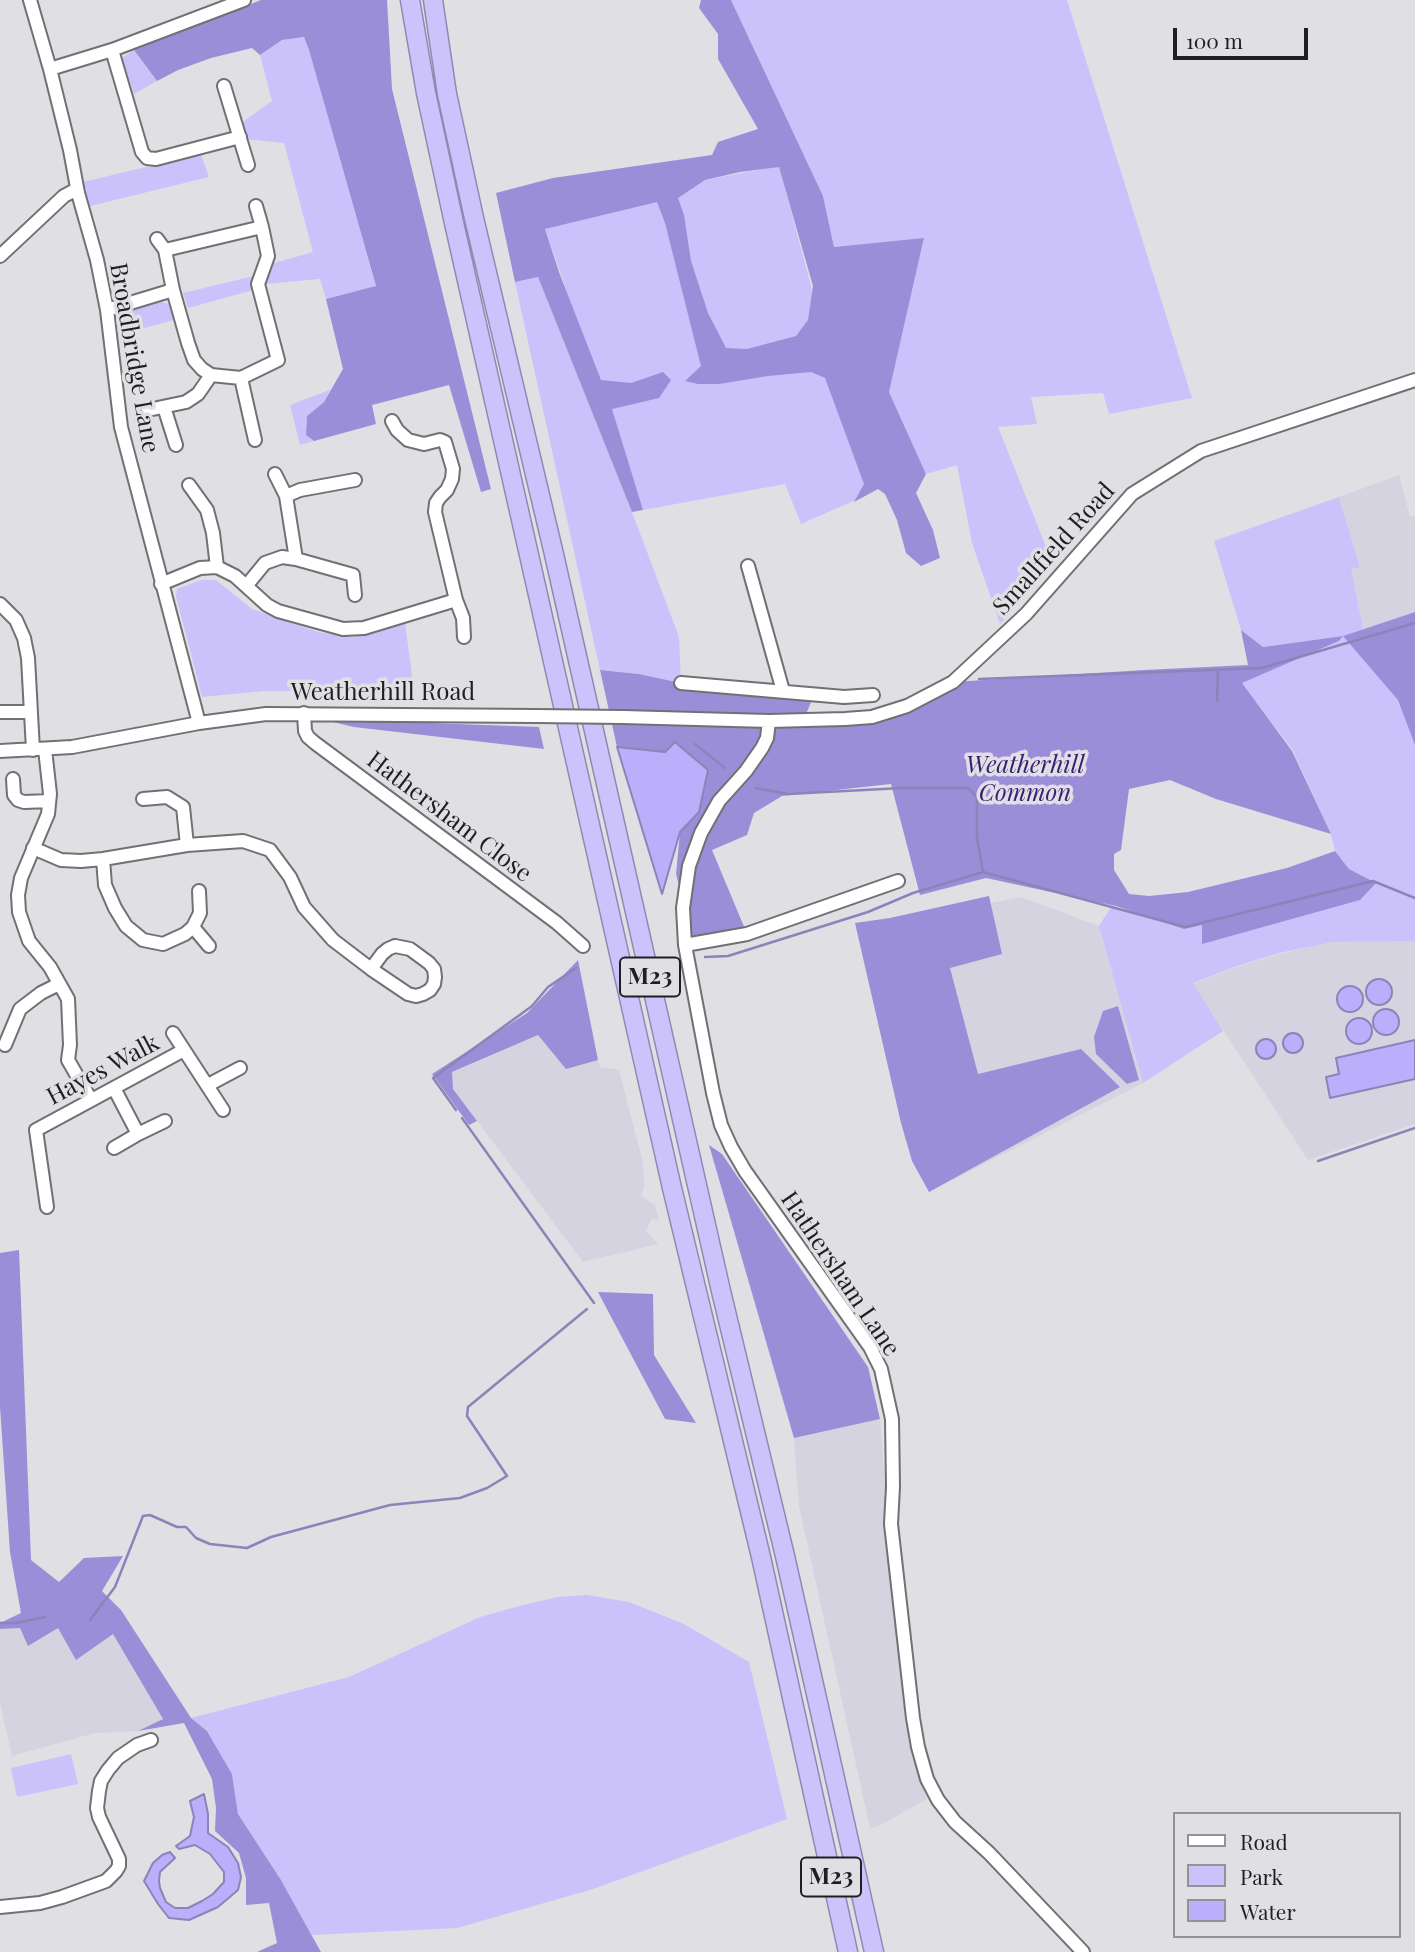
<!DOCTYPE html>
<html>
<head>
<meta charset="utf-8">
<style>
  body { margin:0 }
  #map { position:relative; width:1415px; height:1952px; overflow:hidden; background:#e0dfe4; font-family:"Playfair Display",serif }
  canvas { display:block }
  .legend { position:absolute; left:1173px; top:1812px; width:228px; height:126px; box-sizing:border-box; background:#e0dfe4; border:2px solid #939296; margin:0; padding:9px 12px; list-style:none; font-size:21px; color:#1f1f21 }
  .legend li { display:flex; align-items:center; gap:14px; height:35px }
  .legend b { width:35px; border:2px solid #939296 }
  .scale { position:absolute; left:1173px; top:28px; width:135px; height:32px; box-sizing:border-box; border:4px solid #1f1f21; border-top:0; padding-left:9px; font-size:21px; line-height:24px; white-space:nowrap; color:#1f1f21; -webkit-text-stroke:5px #e0dfe4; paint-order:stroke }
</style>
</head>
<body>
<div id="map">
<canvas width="1415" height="1952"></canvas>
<ul class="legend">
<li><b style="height:9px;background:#fff"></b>Road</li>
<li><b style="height:19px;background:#cbc2fb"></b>Park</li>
<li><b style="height:19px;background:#bbaefa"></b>Water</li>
</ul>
<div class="scale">100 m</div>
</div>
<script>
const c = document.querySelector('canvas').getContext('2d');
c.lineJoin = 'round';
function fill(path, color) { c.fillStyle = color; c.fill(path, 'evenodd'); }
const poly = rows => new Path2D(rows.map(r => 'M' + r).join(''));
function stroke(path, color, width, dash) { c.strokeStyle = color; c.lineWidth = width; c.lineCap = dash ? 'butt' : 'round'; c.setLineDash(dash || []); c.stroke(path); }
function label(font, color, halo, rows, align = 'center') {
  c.font = font + ' "Playfair Display",serif'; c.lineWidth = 7; c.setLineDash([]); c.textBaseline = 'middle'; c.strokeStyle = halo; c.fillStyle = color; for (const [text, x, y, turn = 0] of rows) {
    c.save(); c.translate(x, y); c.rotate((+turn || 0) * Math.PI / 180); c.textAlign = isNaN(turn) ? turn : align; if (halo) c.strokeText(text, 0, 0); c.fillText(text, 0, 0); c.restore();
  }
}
const built = poly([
  [1399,475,1410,517,1415,516,1415,612,1363,629,1350,568,1360,566,1339,497],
  [1021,897,1099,926,1143,1083,929,1192,857,930],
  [1383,941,1412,941,1415,944,1415,1124,1308,1160,1193,984,1234,968,1279,954,1333,942],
  [538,1035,566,1068,598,1060,600,1067,619,1070,643,1163,644,1186,641,1196,655,1205,659,1221,652,1218,646,1231,658,1244,583,1262,453,1089,451,1073],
  [880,1419,893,1597,912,1756,927,1799,877,1827,870,1828,799,1506,794,1438],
  [105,1620,163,1719,138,1731,95,1733,12,1756,0,1703,0,1629]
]);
const green = poly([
  [731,0,1067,0,1192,398,1109,414,1103,393,1031,397,1037,424,998,427,1053,564,1000,624,972,543,957,465,926,474,889,392,924,239,834,247,823,196],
  [304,37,309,50,376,287,326,299,320,279,266,284,271,264,313,252,284,143,245,139,240,124,272,101,260,55,282,40],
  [134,50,157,81,134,94,122,58],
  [201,154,209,177,86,207,83,182],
  [779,166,867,495,801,524,785,484,643,510,545,229,705,180],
  [258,275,253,290,188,308,183,293],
  [538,277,632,512,679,637,681,683,639,674,600,670,515,282],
  [161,302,169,304,174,320,119,335,112,350,111,314],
  [330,390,324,402,307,416,306,435,314,441,300,445,290,405],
  [1339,497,1360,567,1351,569,1363,629,1344,636,1415,633,1415,943,1412,941,1333,942,1279,953,1237,966,1193,983,1223,1031,1143,1083,1099,926,1111,907,1185,927,1202,925,1202,943,1376,883,1349,869,1335,851,1331,834,1292,749,1241,683,1339,641,1343,636,1262,647,1241,630,1214,541],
  [201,580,216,580,252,609,318,632,354,637,405,622,414,692,264,691,202,697,176,596,177,589],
  [587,1595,629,1602,684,1624,749,1662,787,1819,593,1889,457,1928,312,1935,281,1880,238,1814,232,1774,207,1731,191,1718,349,1677,480,1617,527,1604,558,1597],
  [71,1754,78,1784,17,1797,11,1768]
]);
const forest = poly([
  [261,0,387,0,392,89,491,489,481,492,449,385,372,405,376,424,314,441,306,435,307,416,324,402,343,369,326,299,376,286,309,50,304,37,282,40,260,55,252,48,211,58,178,70,157,81,134,50],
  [701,0,731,0,823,196,834,247,924,238,889,392,926,474,916,493,933,530,940,558,921,566,906,553,897,520,885,494,878,489,854,502,864,484,825,378,811,372,768,376,719,384,698,384,685,381,701,366,665,223,657,202,545,229,559,272,601,380,631,383,663,372,671,380,659,398,612,409,643,510,632,512,538,277,515,282,496,193,553,178,712,155,718,142,758,129,718,59,718,34,699,8],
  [779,167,813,286,808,320,796,336,747,349,726,348,708,313,691,261,684,215,678,198,705,180,740,172],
  [1415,612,1415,745,1398,700,1343,636,1339,641,1242,683,1292,751,1331,834,1216,799,1170,780,1129,789,1121,850,1114,854,1114,870,1129,894,1149,896,1188,892,1287,868,1335,851,1349,869,1376,883,1360,900,1202,944,1202,925,1184,929,1116,906,986,878,920,895,891,784,782,796,754,813,747,835,712,850,745,929,692,936,676,874,680,832,699,812,665,752,617,747,600,670,639,674,681,683,814,695,804,719,872,717,953,682,1144,670,1248,665,1241,630,1263,647,1343,636],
  [320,719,539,727,544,749,354,727],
  [989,896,1002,954,950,968,978,1074,1081,1049,1120,1087,929,1192,912,1161,901,1123,855,923,890,918],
  [578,960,598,1060,566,1069,538,1035,452,1072,453,1089,477,1121,469,1125,432,1074,527,1013],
  [1118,1006,1139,1080,1127,1084,1096,1054,1094,1037,1103,1011],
  [709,1145,722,1154,868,1367,880,1419,794,1438],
  [19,1250,31,1560,59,1582,84,1558,123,1556,102,1591,121,1610,191,1718,207,1731,232,1774,238,1814,281,1880,321,1952,257,1952,277,1943,269,1903,246,1905,246,1878,239,1853,215,1831,216,1808,212,1779,184,1723,138,1731,163,1719,113,1634,76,1660,58,1628,28,1646,20,1628,0,1629,0,1623,21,1613,10,1552,0,1407,0,1253],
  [598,1292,653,1294,654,1355,696,1423,665,1419]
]);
const water = poly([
  [675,742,708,770,699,812,680,832,662,894,617,747,665,752,675,742],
  '1366 992a13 13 0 1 1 26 0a13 13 0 1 1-26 0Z',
  '1337 999a13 13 0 1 1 26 0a13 13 0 1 1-26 0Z',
  '1373 1022a13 13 0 1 1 26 0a13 13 0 1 1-26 0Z',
  '1346 1031a13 13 0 1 1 26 0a13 13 0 1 1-26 0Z',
  '1283 1043a10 10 0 1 1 20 0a10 10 0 1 1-20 0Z',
  '1256 1049a10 10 0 1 1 20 0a10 10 0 1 1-20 0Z',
  [1415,1040,1415,1079,1330,1098,1326,1077,1339,1074,1336,1058,1415,1040],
  [204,1794,208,1814,208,1833,228,1847,238,1863,241,1877,238,1890,218,1907,189,1920,169,1918,158,1904,144,1881,153,1863,162,1855,170,1852,175,1858,160,1872,159,1881,160,1888,166,1902,175,1908,188,1908,202,1901,213,1894,224,1882,224,1872,210,1854,195,1845,179,1849,176,1846,190,1836,194,1817,190,1801,204,1794]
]);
const stream = poly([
  [979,679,1262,668,1415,623],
  [1217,701,1218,671],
  [695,744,725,768],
  [756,788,788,794,902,788,968,788,977,797,977,838,983,872],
  [705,957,728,956,868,912,913,893,983,872,1185,927,1373,881,1415,898],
  [456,1110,433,1078,532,1006,548,987,576,968],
  [462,1118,594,1303],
  [1318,1161,1415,1128],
  [90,1620,115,1587,143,1516,150,1515,177,1527,186,1527,196,1538,210,1544,247,1548,271,1537,390,1505,460,1498,487,1488,507,1476,467,1416,468,1407,587,1309],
  [0,1623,16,1623,45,1617]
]);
const minor = poly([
  [30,0,50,69,70,150,78,193,97,260,107,310,121,427,199,723],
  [112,50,142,152,147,158,156,159,240,137],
  [50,69,112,50,244,0],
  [224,86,248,165],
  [256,206,262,227],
  [157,239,165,250,173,290,188,343,194,360,202,369,211,375,241,378,278,360,258,284,268,256,262,227,165,250],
  [0,256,64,196,77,189],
  [107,310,173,290],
  [241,378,255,440],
  [164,407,176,445],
  [148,410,186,402,198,394,211,375],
  [392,421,397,430,408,440,424,444,440,440,445,442,453,469,452,479,447,490,440,497,436,503,435,512,456,600,463,618,464,637],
  [275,474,286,496,296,559],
  [189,485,207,510,213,533,217,567],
  [286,496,300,490,355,480],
  [748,566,783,691],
  [161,584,200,568,217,567,235,576,267,605,278,611,343,629,364,628,456,600],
  [247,585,265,563,282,557,296,559,353,575,355,595],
  [0,604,16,620,24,638,28,658,33,750],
  [681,683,844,697,873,695],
  [0,712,31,712],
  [304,713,305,731,308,737,315,743,557,923,583,946],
  [623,717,769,721,845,719,872,717,907,706,953,682,1026,614,1132,494,1201,451,1415,380],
  [769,721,767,738,762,748,746,771,719,801,701,833,689,866,683,908,685,945,713,1093,721,1125,731,1147,745,1171,870,1347,881,1369,892,1419,893,1487,891,1524,913,1718,918,1747,927,1779,938,1800,955,1822,989,1853,1083,1952],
  [45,749,50,794,48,814,21,878,18,895,19,912,29,941,50,967,68,999,70,1045,68,1060,91,1100],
  [0,751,72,747,199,723,266,714,536,716],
  [13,779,14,795,18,800,24,802,49,801],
  [143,799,167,797,183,807,187,845],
  [33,848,61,860,81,861,103,859,187,845,243,841,270,850,290,877,304,907,333,940,371,969],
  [103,859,105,885,115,908,126,926,143,940,163,944,185,934,193,927,200,913,199,891],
  [193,927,209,946],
  [685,945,747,934,898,881],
  [395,946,410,949,429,963,434,969,435,977,434,984,430,990,423,994,416,996,408,994,371,969,382,954,388,949,395,946],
  [173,1033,223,1110],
  [5,1045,20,1009,41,993,59,984],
  [208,1085,240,1068],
  [114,1088,138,1134,114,1148],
  [138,1134,165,1121],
  [47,1207,36,1130,184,1050],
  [0,1907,40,1903,62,1897,106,1881,116,1871,119,1866,119,1859,99,1817,97,1808,99,1791,101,1781,108,1770,118,1758,137,1745,151,1740]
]);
const highway = poly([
  [410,0,426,93,454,223,672,1188,761,1557,848,1952],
  [433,0,447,94,474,218,553,550,721,1291,785,1556,874,1952]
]);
const minorBridge = poly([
  [536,716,623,717]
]);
const shields = [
  [650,977,60],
  [831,1877,60]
];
const shieldNames = [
  ["M23",650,977],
  ["M23",831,1877]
];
const streetNames = [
  ["Broadbridge Lane",134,358,80],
  ["Smallfield Road",1054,549,-48],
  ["Weatherhill Road",383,693],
  ["Hathersham Close",449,817,37],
  ["Hayes Walk",103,1070,-28],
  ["Hathersham Lane",840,1274,56]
];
const parkNames = [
  ["Weatherhill",1025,766],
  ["Common",1025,794]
];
fill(built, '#d5d3df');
fill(green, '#cbc2fb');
fill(forest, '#9b8ed8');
fill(water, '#bbaefa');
stroke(water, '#8c83b9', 2);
stroke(stream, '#8c83b9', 2.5);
stroke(minor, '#717074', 16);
stroke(highway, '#8f8aaf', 21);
stroke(minor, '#fff', 12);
stroke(highway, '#ccc3fc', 18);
stroke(minorBridge, '#717074', 16, []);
stroke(minorBridge, '#fff', 12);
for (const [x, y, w] of shields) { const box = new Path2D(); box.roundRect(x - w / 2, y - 19.5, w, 39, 5); c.fillStyle = '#e0dfe4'; c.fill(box); stroke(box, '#1f1f21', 2); }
label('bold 23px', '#1f1f21', null, shieldNames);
label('24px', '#1f1f21', '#e0dfe4', streetNames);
label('italic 24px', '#381d72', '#e0dfe4', parkNames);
</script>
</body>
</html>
